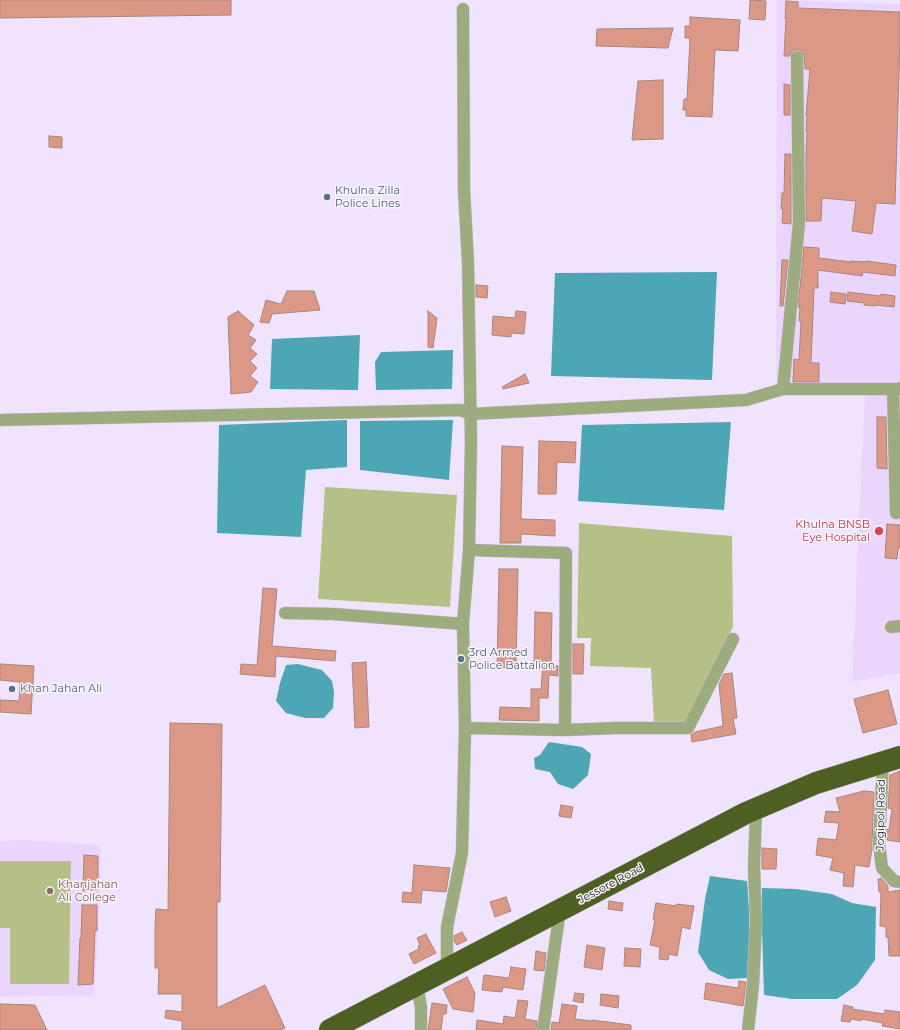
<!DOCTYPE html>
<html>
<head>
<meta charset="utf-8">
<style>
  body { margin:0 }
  canvas { display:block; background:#f0e3fd }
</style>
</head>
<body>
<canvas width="900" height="1030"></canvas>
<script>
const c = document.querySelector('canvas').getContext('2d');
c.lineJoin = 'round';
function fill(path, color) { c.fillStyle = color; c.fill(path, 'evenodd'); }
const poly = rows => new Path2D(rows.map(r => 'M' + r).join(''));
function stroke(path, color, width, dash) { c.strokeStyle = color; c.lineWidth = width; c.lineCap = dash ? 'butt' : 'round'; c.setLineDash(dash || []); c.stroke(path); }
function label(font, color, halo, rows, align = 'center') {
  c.font = font + ' Montserrat,sans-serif'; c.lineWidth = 3; c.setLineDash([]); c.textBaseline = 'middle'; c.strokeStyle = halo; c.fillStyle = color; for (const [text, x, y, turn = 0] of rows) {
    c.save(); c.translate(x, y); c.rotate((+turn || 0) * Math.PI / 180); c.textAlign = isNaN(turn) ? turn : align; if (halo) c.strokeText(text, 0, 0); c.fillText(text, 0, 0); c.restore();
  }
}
const built = poly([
  [777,0,900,4,900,385,778,384,776,377],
  [865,389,900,389,900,673,852,682],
  [24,840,99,845,101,852,101,862,99,921,94,995,0,997,0,841]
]);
const green = poly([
  [325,487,457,495,450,607,318,599],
  [579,523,732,536,733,627,684,723,654,723,651,668,590,666,591,638,577,638],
  [0,861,71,861,69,984,10,984,10,928,0,928]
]);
const water = poly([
  [717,272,712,380,551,376,555,273],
  [360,335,358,390,270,389,272,339],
  [453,350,452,389,376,390,375,362,381,352],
  [347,420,347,467,306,470,301,537,217,533,219,425],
  [453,420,449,480,360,470,360,421],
  [731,422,724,510,578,501,582,425],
  [298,664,322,670,332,681,334,692,333,708,324,718,305,718,286,713,276,701,280,683,286,665],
  [549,742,582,747,591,754,588,775,573,789,558,784,550,772,535,769,534,758,540,755],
  [710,876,747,881,749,909,750,941,748,978,728,979,709,970,698,952,705,899],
  [762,888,796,889,832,894,852,903,876,907,875,960,857,985,837,999,792,999,764,995,762,928]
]);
const building = poly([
  [0,0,231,0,231,15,0,18,0,0],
  [750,0,766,1,765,20,749,19,750,0],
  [786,1,798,2,798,8,900,12,900,40,895,204,876,203,872,234,852,231,856,201,822,198,821,221,806,221,806,153,807,131,806,131,807,116,806,116,810,69,805,69,804,57,803,53,800,50,794,50,791,53,790,56,784,56,786,19,785,19,786,1],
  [690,17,740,20,738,51,715,50,712,117,686,116,686,110,683,110,684,99,687,99,690,38,685,38,685,26,690,26,690,17],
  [673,28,668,48,596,46,597,29,673,28],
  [663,80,663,139,632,140,638,81,663,80],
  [784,84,790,85,790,115,784,115,784,84],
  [49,136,62,137,62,148,49,147,49,136],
  [785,154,791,154,791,224,782,223,783,209,781,209,782,193,784,193,785,154],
  [804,247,819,248,819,258,851,262,851,261,865,262,866,261,896,265,895,276,863,272,862,276,818,270,818,288,814,288,811,363,819,363,819,382,793,382,794,359,799,360,801,321,799,321,800,307,798,307,804,247],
  [782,260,788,260,783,306,780,306,782,260],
  [476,285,488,286,487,298,476,297,476,285],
  [287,291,314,291,320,310,272,314,269,323,260,322,266,300,281,304,287,291],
  [831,292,846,294,845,304,830,302,831,292],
  [848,292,880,296,881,294,895,296,894,307,875,305,875,306,864,305,864,303,847,301,848,292],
  [238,311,254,325,248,335,256,340,250,348,257,354,250,361,257,368,250,376,258,382,251,392,231,394,228,317,238,311],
  [428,311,437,318,433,348,428,347,428,311],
  [516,311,526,312,524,334,511,333,511,337,492,335,493,316,515,318,516,311],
  [525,374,529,383,503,389,502,387,525,374],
  [877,417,886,417,887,469,877,468,877,417],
  [539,441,576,442,575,463,557,462,556,494,538,494,539,441],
  [502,446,523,447,521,519,555,520,555,536,521,534,521,543,500,543,502,446],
  [887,524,900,525,900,548,898,548,897,559,885,558,887,524],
  [499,569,518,569,516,668,497,667,499,569],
  [263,588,277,589,272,646,336,651,335,661,276,656,275,677,240,674,241,664,257,665,263,588],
  [535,612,552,613,551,665,558,666,558,676,549,675,548,698,539,698,539,721,499,720,500,707,531,708,531,689,541,689,543,662,534,662,535,612],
  [573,644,584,644,583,674,573,674,573,644],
  [366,662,369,727,355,728,352,663,366,662],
  [0,664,34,666,31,714,0,712,0,700,19,701,20,682,0,680,0,664],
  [732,673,737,718,733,718,736,734,692,742,691,735,695,732,723,726,719,684,724,674,732,673],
  [888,690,897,724,863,733,854,699,888,690],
  [170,723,222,724,220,902,217,902,217,1008,265,985,285,1028,280,1030,182,1030,182,1021,165,1018,166,1010,182,1012,182,994,158,994,159,968,155,968,155,926,156,909,168,910,170,723],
  [900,771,900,842,887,840,887,829,889,830,892,809,888,808,890,775,900,771],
  [864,791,874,792,872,844,872,850,869,867,855,865,853,887,843,886,844,873,830,870,833,858,816,855,818,838,836,840,839,823,824,822,826,811,840,812,836,798,864,791],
  [561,805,573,807,571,818,559,816,561,805],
  [762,848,777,849,776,869,762,869,762,848],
  [84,855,98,856,98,889,83,891,84,855],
  [414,865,450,868,446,892,422,890,421,903,402,902,403,892,412,893,414,865],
  [881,878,888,886,888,892,900,890,900,956,889,956,888,937,886,937,886,927,880,926,881,892,879,892,878,879,881,879,881,878],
  [506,897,511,911,495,917,490,902,506,897],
  [609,901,623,903,622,911,608,909,609,901],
  [656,903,676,906,676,904,694,906,690,929,682,927,677,956,669,954,668,960,659,959,660,947,650,945,655,920,653,919,656,903],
  [82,905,97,905,97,931,95,930,93,984,78,985,80,938,81,938,82,905],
  [462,932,467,940,457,945,454,941,454,936,462,932],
  [426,934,429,941,429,940,436,953,414,964,409,954,419,949,418,946,420,945,417,938,426,934],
  [587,945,605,948,602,970,584,967,587,945],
  [625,948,641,949,640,967,624,966,625,948],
  [536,951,546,953,544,971,534,970,536,951],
  [511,967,526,969,523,990,503,987,502,992,482,990,484,975,509,978,511,967],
  [467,977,475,993,473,1012,453,1009,443,989,467,977],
  [739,981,746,982,743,1006,704,999,706,983,738,988,739,981],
  [575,993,584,994,583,1003,573,1001,575,993],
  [601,994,619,996,618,1008,600,1005,601,994],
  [518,1000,528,1001,525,1019,537,1021,536,1030,476,1030,477,1020,503,1024,504,1016,515,1018,518,1000],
  [432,1003,447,1005,446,1014,443,1014,441,1030,428,1030,432,1003],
  [0,1004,35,1005,47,1030,0,1030,0,1004],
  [562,1004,577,1006,575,1019,592,1021,592,1020,631,1025,631,1030,551,1030,552,1022,559,1023,562,1004],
  [844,1005,853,1007,852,1009,884,1014,885,1010,900,1012,900,1029,882,1026,883,1023,861,1019,861,1021,851,1019,850,1022,841,1021,844,1005]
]);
const street = poly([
  [797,57,799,223,783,389,900,389,900,388],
  [893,389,896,513],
  [0,420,461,410,470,414,746,400,783,389],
  [469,550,566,553,565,730],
  [285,613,333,614,463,624],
  [891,627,900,626],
  [465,728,565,730,617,728,688,728,733,639],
  [883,762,879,844,882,868,894,881,900,882],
  [447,969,447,927,462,853,465,728,463,624,469,550,471,441,468,262,464,190,463,9],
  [417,984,421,1007,421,1030],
  [543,1030,560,910],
  [748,1030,753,985,756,923,754,867,756,809]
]);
const highway = poly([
  [330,1030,746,813,816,783,900,757]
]);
const markers = [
  [327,197,4,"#5c6f8a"],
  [879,531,5,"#e0444e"],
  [461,659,4,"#5c6f8a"],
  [12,689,4,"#5c6f8a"],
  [50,891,4,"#8d6e63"]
];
const serviceNames = [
  ["Khulna Zilla",335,191],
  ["Police Lines",335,204],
  ["3rd Armed",469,653],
  ["Police Battalion",469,666],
  ["Khan Jahan Ali",20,689]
];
const healthNames = [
  ["Khulna BNSB",870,525],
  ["Eye Hospital",870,538]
];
const streetNames = [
  ["Jogipol Road",881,815,-89],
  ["Jessore Road",611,884,-28]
];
const educationNames = [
  ["Khanjahan",58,885],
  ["Ali College",58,898]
];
fill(built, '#ead6fd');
fill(green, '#b5c086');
fill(water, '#4da6b4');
fill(building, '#dc9886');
stroke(building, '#a8857c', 1);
stroke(street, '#cdc1d9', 13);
stroke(highway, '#cdc1d9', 23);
stroke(street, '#9cac7e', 12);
stroke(highway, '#4e5f22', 22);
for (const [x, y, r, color] of markers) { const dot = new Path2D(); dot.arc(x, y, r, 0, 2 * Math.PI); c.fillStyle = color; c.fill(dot); stroke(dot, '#f8f5fb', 1.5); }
label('11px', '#4e5e75', '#f8f5fb', serviceNames, 'left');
label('11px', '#be3a42', '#f8f5fb', healthNames, 'right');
label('11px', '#17111c', '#f8f5fb', streetNames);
label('11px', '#785e54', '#f8f5fb', educationNames, 'left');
</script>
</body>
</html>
